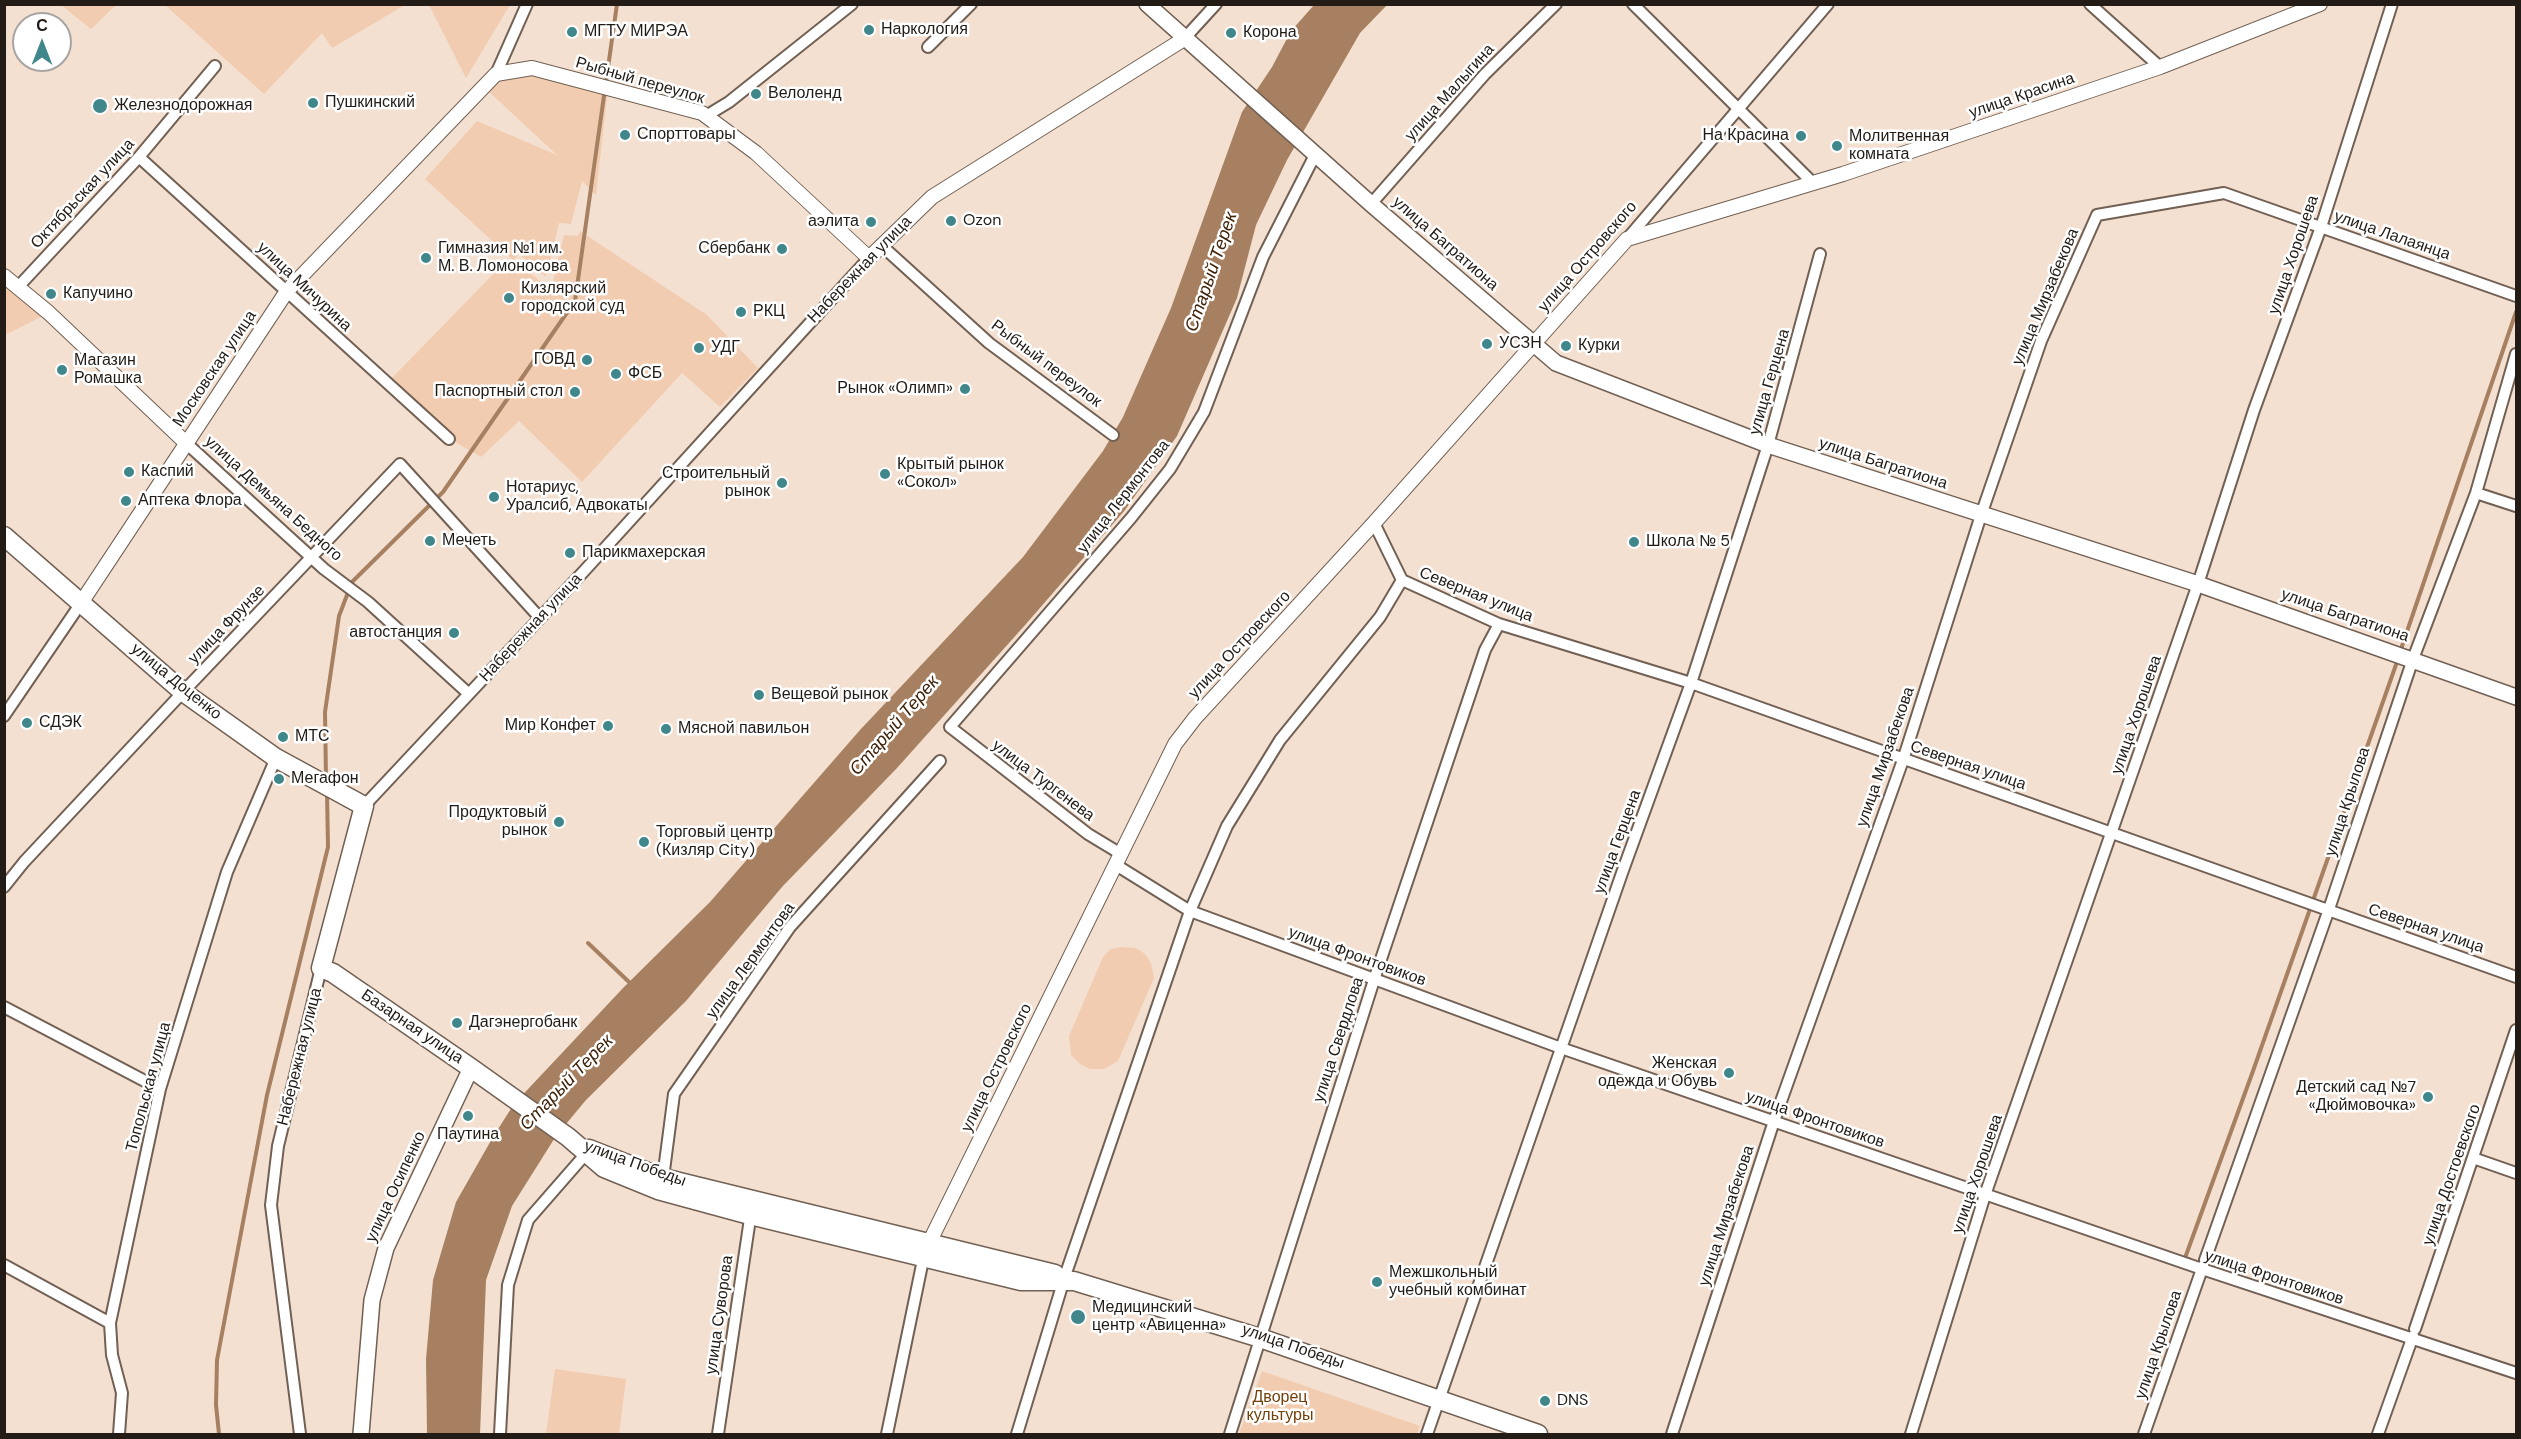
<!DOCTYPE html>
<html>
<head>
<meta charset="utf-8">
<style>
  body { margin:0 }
  #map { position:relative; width:2521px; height:1439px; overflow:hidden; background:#f4e0d1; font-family:"DM Sans",sans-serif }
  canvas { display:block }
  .frame { position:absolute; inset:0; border:6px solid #221b16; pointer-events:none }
  .north { position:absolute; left:12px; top:12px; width:60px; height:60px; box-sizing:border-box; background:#fff; border:2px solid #a7a4a2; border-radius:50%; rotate:0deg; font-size:16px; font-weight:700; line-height:24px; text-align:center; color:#221b16 }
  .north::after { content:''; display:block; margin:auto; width:21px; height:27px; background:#3f878a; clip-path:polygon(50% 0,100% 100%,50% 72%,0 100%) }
</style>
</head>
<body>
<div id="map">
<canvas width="2521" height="1439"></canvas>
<div class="frame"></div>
<div class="north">С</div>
</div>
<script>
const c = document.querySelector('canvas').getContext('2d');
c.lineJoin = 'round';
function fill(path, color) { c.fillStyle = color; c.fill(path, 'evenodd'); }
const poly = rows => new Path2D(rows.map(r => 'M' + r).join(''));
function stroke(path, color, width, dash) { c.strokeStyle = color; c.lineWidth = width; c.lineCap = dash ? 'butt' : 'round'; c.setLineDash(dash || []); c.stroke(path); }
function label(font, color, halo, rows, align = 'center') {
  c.font = font + ' "DM Sans",sans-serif'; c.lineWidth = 5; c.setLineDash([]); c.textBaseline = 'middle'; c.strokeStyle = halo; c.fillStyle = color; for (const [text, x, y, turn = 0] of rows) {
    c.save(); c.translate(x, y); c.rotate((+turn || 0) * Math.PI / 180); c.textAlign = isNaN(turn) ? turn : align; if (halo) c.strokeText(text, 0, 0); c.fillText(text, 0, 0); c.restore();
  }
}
const green = poly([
  [61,5,116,5,91,29],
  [165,5,405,5,332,48,322,33,264,94],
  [429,5,510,5,466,78],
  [531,70,608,88,596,195,582,181,571,224,559,223,546,277,519,254,513,260,425,179,477,121,557,155,486,89,498,76],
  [580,231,707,315,758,368,720,407,682,373,582,482,519,421,481,457,443,435,390,380,505,262,516,272,524,268,551,290,564,235,578,236],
  [4,276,49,313,5,335,4,335],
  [1120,947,1136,948,1145,954,1151,963,1154,978,1118,1061,1104,1069,1090,1069,1080,1064,1071,1055,1069,1036,1103,957,1111,949],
  [555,1369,626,1379,619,1434,546,1434],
  [1262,1371,1420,1426,1417,1434,1239,1434]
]);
const water = poly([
  [1314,5,1387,5,1360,33,1287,160,1256,225,1237,298,1177,436,1125,510,1026,624,897,768,782,887,686,1001,586,1100,556,1136,512,1206,486,1280,480,1434,427,1434,426,1359,433,1280,456,1202,493,1137,514,1104,624,987,710,902,860,730,1023,557,1103,451,1123,417,1171,308,1242,112,1272,67,1291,31]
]);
const stream = poly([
  [2400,652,2516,312],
  [326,780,325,712,339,616,352,582,443,492,575,301,617,4],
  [588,943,629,982],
  [2189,1259,2185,1258,2253,1071,2398,659],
  [219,1434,216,1405,217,1360,267,1095,328,847,327,793]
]);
const minor = poly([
  [1633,4,1813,183],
  [2090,4,2160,67],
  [1184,39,1216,4],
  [928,47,971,4],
  [496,74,527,4],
  [706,116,729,102,852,4],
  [139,157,449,439],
  [1371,204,1485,74,1556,4],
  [1627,239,1828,4],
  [881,245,989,343,1113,435],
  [18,287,139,157,215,66],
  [185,442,324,569,368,602,469,694],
  [2476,493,2516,506],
  [1374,523,1402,580,1499,624,1691,683,2516,977],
  [4,716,81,603],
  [364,806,585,570,869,258],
  [1121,854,1088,834,950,727,1131,518,1170,469,1204,412,1263,257,1315,155],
  [1116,865,1190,911,1561,1048,2202,1269,2516,1373],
  [4,887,24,862,183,692,400,464,540,618],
  [4,1007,160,1089],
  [2473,1158,2516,1173],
  [663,1178,674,1094,790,927,940,761],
  [2205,1260,2328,912,2413,659,2476,493,2516,354],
  [4,1265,110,1323],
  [2415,1329,2516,1030],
  [119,1434,122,1393,112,1355,110,1323,160,1089,227,872,276,758],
  [300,1434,271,1205,278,1146,321,968],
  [500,1434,508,1285,528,1220,590,1149],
  [718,1434,751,1212],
  [887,1434,924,1255],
  [1017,1434,1065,1276,1190,911,1227,826,1280,740,1380,617,1402,580],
  [1230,1434,1374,980,1485,650,1499,624],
  [1427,1434,1622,873,1691,683,1768,445,1820,254],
  [1672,1434,1774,1121,1903,760,1981,515,2041,341,2097,215,2224,193,2516,296],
  [1911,1434,1985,1195,2198,584,2254,410,2321,227,2392,4],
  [2144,1434,2203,1266],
  [2378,1434,2413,1336]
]);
const tertiary = poly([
  [4,276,49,313,185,442],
  [81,603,287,291,496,74,532,68,702,113,756,153,869,258,932,197,1184,39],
  [929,1243,1175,744,1195,718,1374,523,1627,239,1843,174,2160,67,2320,4]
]);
const secondary = poly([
  [1147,4,1371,204,1556,363,1768,445,2198,584,2516,697],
  [361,1434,372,1300,386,1248,471,1068]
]);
const primary = poly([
  [4,536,183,692,276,758,364,806,321,968,333,973,471,1068,568,1137,604,1168,658,1190,750,1215,1021,1281,1074,1281,1260,1338,1538,1434],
  [589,1149,663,1178,1055,1274]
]);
const markers = [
  [869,30,6,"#3f878a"],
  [572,32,6,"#3f878a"],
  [1231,33,6,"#3f878a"],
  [756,94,6,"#3f878a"],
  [313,103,6,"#3f878a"],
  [100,106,8,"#3f878a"],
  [625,135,6,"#3f878a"],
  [1801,136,6,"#3f878a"],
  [1837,146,6,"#3f878a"],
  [951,221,6,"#3f878a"],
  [871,222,6,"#3f878a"],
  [782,249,6,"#3f878a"],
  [426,258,6,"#3f878a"],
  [51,294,6,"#3f878a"],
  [509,298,6,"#3f878a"],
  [741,312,6,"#3f878a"],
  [1487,344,6,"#3f878a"],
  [1566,346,6,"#3f878a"],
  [699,348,6,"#3f878a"],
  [587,360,6,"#3f878a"],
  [62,370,6,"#3f878a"],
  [616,374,6,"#3f878a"],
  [965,389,6,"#3f878a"],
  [575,392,6,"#3f878a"],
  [129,472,6,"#3f878a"],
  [885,474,6,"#3f878a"],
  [782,483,6,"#3f878a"],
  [494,497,6,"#3f878a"],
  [126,501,6,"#3f878a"],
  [430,541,6,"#3f878a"],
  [1634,542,6,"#3f878a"],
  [570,553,6,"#3f878a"],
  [454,633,6,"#3f878a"],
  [759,695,6,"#3f878a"],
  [27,723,6,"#3f878a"],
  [608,726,6,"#3f878a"],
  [666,729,6,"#3f878a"],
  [283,737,6,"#3f878a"],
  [279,779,6,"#3f878a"],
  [559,822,6,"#3f878a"],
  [644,842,6,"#3f878a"],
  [457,1023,6,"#3f878a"],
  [1729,1073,6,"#3f878a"],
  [2428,1097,6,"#3f878a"],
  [468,1116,6,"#3f878a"],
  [1377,1282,6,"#3f878a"],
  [1078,1317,8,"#3f878a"],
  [1545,1401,6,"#3f878a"]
];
const poiNames = [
  ["Наркология",881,30],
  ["МГТУ МИРЭА",584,32],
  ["Корона",1243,33],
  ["Велоленд",768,94],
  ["Пушкинский",325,103],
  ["Железнодорожная",114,106],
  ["Спорттовары",637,135],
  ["На Красина",1789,136,"right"],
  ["Молитвенная",1849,137],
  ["комната",1849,155],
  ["Ozon",963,221],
  ["аэлита",859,222,"right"],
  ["Гимназия №1 им.",438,249],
  ["М. В. Ломоносова",438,267],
  ["Сбербанк",770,249,"right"],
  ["Кизлярский",521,289],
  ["городской суд",521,307],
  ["Капучино",63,294],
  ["РКЦ",753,312],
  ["УСЗН",1499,344],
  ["Курки",1578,346],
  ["УДГ",711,348],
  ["ГОВД",575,360,"right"],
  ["Магазин",74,361],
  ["Ромашка",74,379],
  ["ФСБ",628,374],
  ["Рынок «Олимп»",953,389,"right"],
  ["Паспортный стол",563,392,"right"],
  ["Крытый рынок",897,465],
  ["«Сокол»",897,483],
  ["Каспий",141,472],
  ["Строительный",770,474,"right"],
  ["рынок",770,492,"right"],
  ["Нотариус,",506,488],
  ["Уралсиб, Адвокаты",506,506],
  ["Аптека Флора",138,501],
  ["Мечеть",442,541],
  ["Школа № 5",1646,542],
  ["Парикмахерская",582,553],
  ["автостанция",442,633,"right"],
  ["Вещевой рынок",771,695],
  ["СДЭК",39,723],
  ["Мир Конфет",596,726,"right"],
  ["Мясной павильон",678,729],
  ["МТС",295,737],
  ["Мегафон",291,779],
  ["Продуктовый",547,813,"right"],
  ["рынок",547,831,"right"],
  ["Торговый центр",656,833],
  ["(Кизляр City)",656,851],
  ["Дагэнергобанк",469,1023],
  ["Женская",1717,1064,"right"],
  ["одежда и Обувь",1717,1082,"right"],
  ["Детский сад №7",2416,1088,"right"],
  ["«Дюймовочка»",2416,1106,"right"],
  ["Паутина",468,1135,"center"],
  ["Межшкольный",1389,1273],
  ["учебный комбинат",1389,1291],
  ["Медицинский",1092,1308],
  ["центр «Авиценна»",1092,1326],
  ["DNS",1557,1401]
];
const streetNames = [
  ["Рыбный переулок",640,81,16],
  ["улица Малыгина",1450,93,-48],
  ["улица Красина",2022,96,-19],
  ["Октябрьская улица",83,194,-47],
  ["улица Лалаянца",2392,236,19],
  ["улица Багратиона",1445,244,41],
  ["улица Хорошева",2294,255,-71],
  ["улица Островского",1588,257,-49],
  ["Набережная улица",860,270,-46],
  ["улица Мичурина",304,287,43],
  ["улица Мирзабекова",2046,297,-67],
  ["Рыбный переулок",1046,364,37],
  ["Московская улица",215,369,-56],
  ["улица Герцена",1770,382,-74],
  ["улица Багратиона",1883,464,18],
  ["улица Лермонтова",1124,497,-52],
  ["улица Демьяна Бедного",273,499,42],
  ["Северная улица",1476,595,22],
  ["улица Багратиона",2345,616,19],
  ["улица Фрунзе",227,625,-46],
  ["Набережная улица",531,628,-47],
  ["улица Островского",1240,645,-47],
  ["улица Доценко",176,682,39],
  ["улица Хорошева",2137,715,-71],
  ["улица Мирзабекова",1886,757,-71],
  ["Северная улица",1968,766,19],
  ["улица Тургенева",1043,781,37],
  ["улица Крылова",2348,802,-72],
  ["улица Герцена",1618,842,-70],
  ["Северная улица",2426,929,19],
  ["улица Фронтовиков",1357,957,20],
  ["улица Лермонтова",751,961,-54],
  ["Базарная улица",412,1027,34],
  ["улица Свердлова",1339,1040,-72],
  ["Набережная улица",300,1057,-76],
  ["улица Островского",997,1068,-64],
  ["Топольская улица",149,1087,-75],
  ["улица Фронтовиков",1815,1120,19],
  ["улица Победы",635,1164,20],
  ["улица Хорошева",1978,1174,-71],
  ["улица Достоевского",2452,1175,-71],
  ["улица Осипенко",396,1187,-65],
  ["улица Мирзабекова",1727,1216,-72],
  ["улица Фронтовиков",2274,1278,18],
  ["улица Суворова",720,1315,-82],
  ["улица Крылова",2159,1345,-71],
  ["улица Победы",1293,1347,19]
];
const parkNames = [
  ["Дворец",1280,1398],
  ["культуры",1280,1416]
];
const waterNames = [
  ["Старый Терек",1212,272,-71],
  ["Старый Терек",895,726,-49],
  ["Старый Терек",567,1083,-46]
];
fill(green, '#f1ccb0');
fill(water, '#a68061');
stroke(stream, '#a68061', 4);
stroke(minor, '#716053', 14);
stroke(tertiary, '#716053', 16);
stroke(secondary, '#716053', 18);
stroke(primary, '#716053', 21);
stroke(minor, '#fff', 10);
stroke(tertiary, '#fff', 14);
stroke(secondary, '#fff', 15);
stroke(primary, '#fff', 18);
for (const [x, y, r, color] of markers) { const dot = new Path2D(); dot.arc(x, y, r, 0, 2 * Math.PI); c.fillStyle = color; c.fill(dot); stroke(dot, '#fff', 2); }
label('16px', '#221b16', '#fff', poiNames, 'left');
label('16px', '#221b16', '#fff', streetNames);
label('16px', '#723f09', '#fff', parkNames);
label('italic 18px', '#3f230a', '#fff', waterNames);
</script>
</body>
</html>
